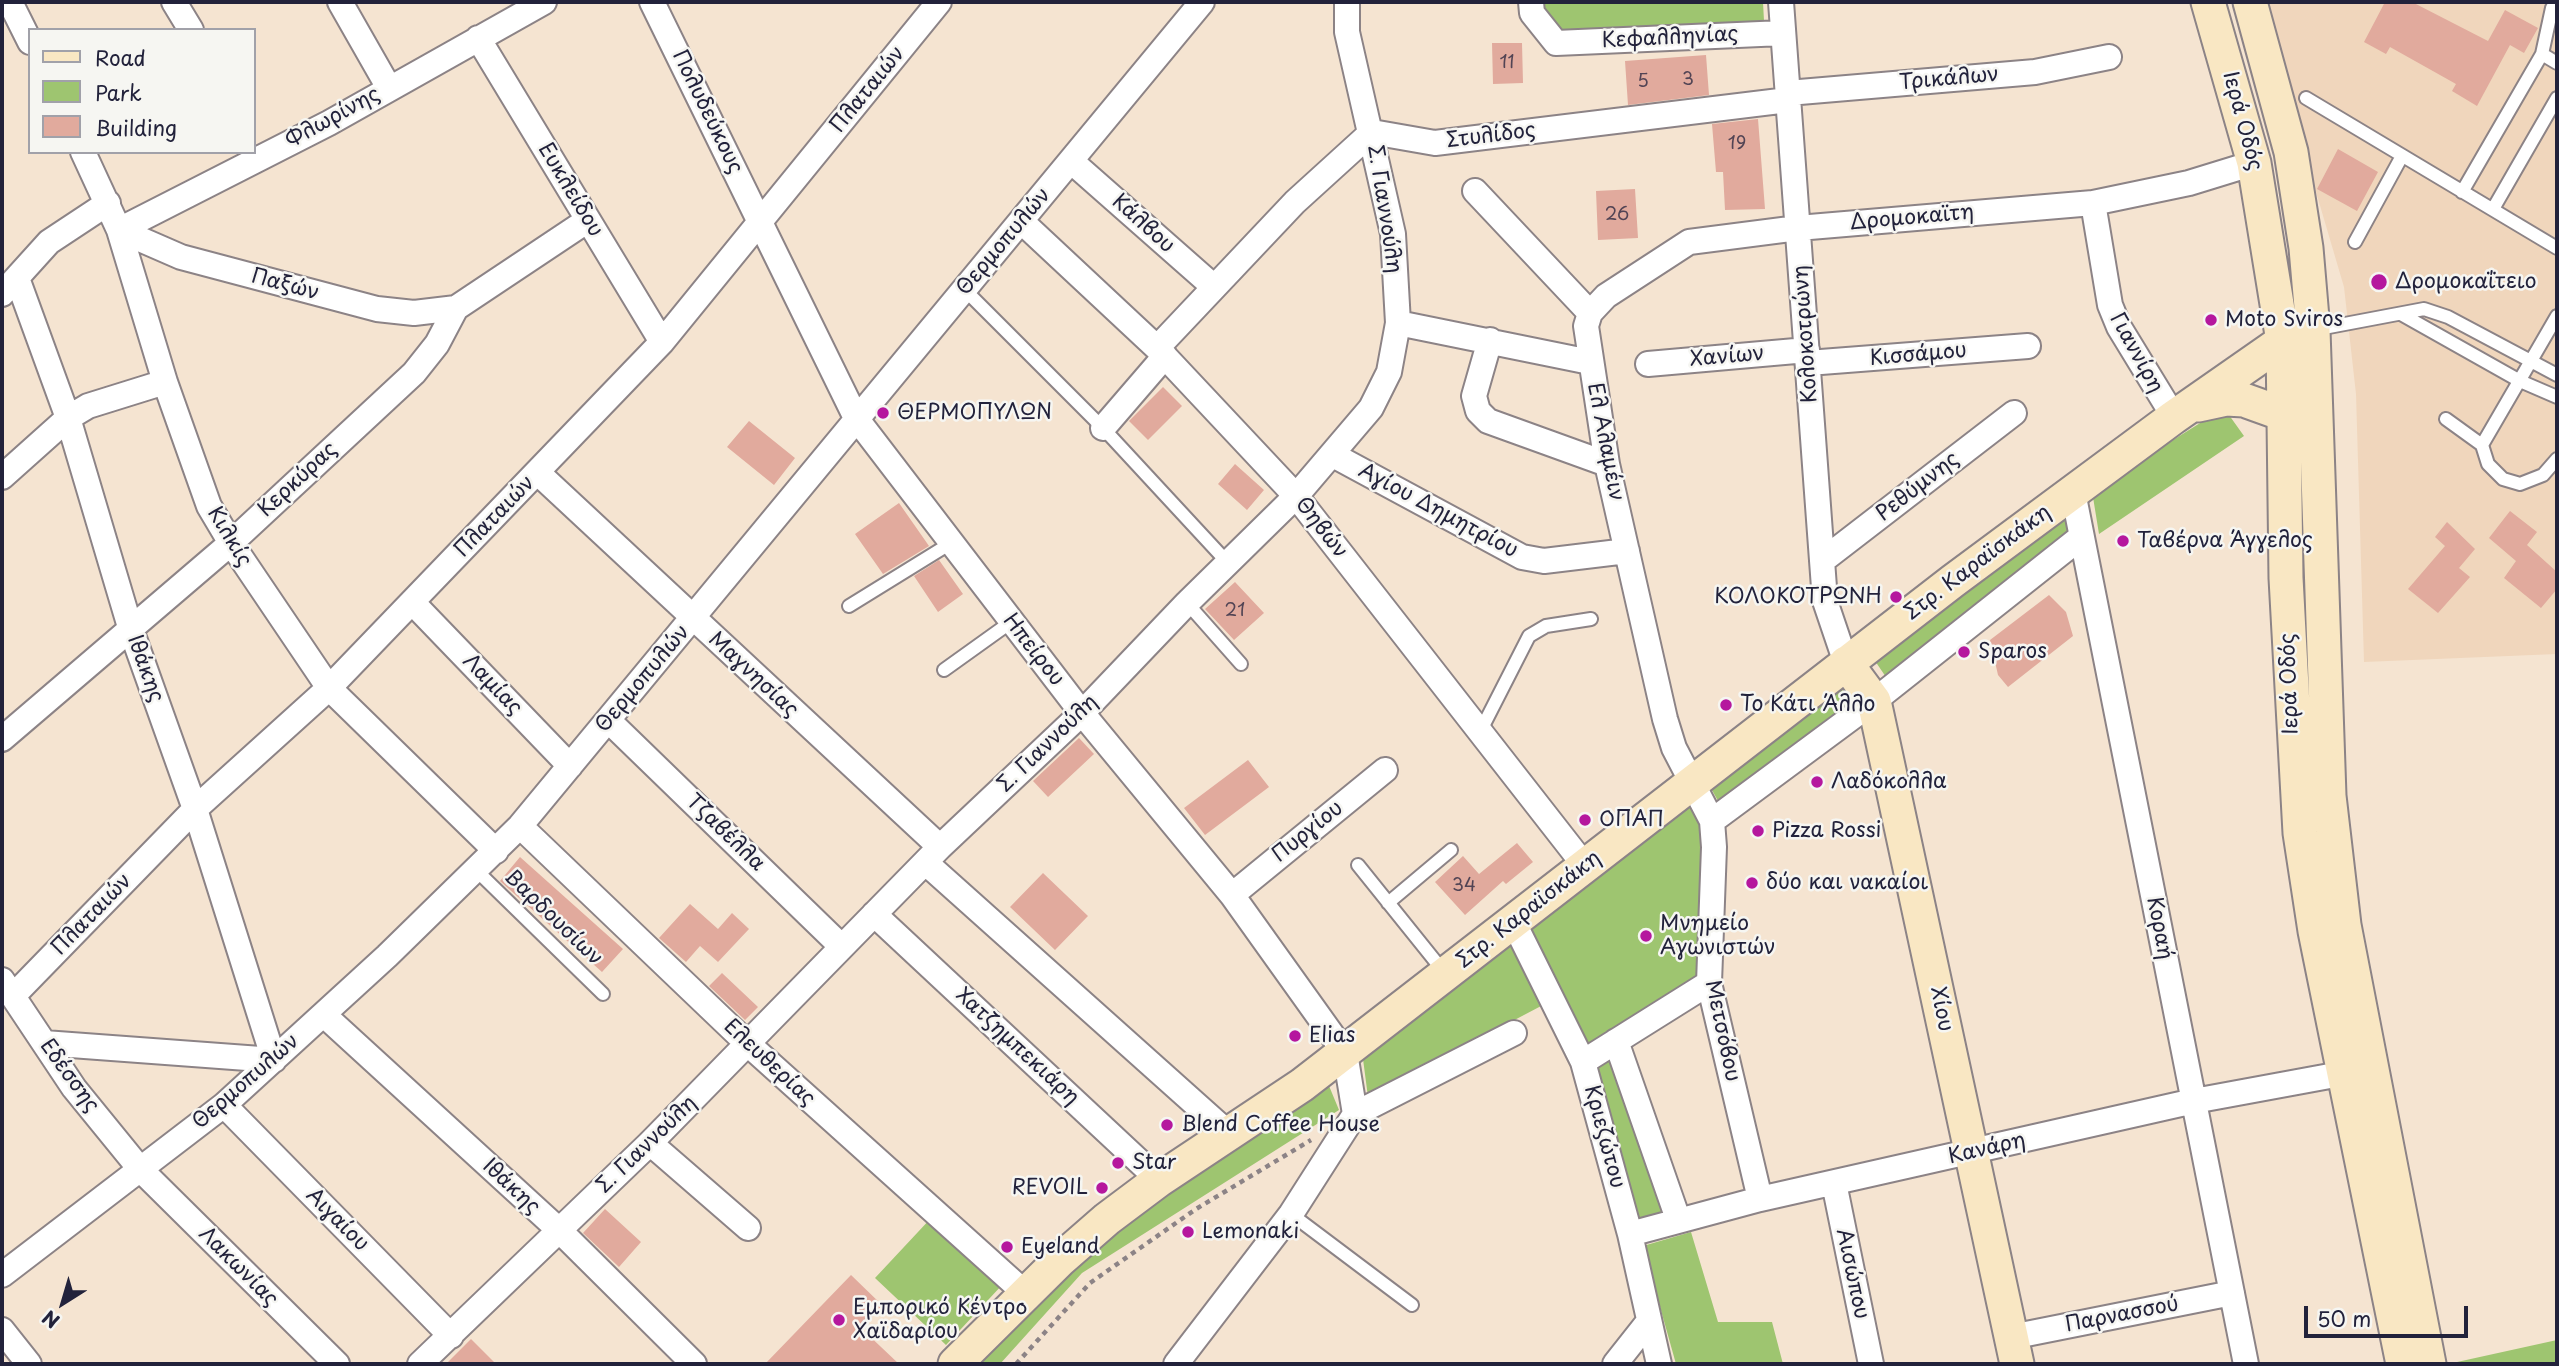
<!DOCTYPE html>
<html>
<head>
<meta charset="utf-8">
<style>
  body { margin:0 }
  #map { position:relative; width:2559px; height:1366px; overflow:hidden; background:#f5e4d1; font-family:"Playpen Sans",sans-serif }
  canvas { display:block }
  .frame { position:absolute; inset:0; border:4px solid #22223b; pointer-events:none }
  .legend { position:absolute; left:28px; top:28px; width:228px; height:126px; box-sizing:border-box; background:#f6f6f2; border:2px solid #a1a1a9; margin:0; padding:9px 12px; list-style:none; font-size:21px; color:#22223b }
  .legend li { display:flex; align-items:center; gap:14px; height:35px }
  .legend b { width:35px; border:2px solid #a1a1a9 }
  .north { position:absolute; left:28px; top:1268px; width:70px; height:70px; -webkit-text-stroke:5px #f6f6f2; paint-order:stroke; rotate:217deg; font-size:19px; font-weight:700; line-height:28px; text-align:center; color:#22223b }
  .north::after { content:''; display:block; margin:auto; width:24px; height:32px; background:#22223b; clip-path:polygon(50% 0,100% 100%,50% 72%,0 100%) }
  .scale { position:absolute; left:2304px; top:1306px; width:164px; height:32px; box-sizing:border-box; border:4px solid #22223b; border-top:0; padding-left:9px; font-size:21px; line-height:24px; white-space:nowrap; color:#22223b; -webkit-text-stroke:5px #f6f6f2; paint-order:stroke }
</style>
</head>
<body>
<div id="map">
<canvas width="2559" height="1366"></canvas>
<div class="frame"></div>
<ul class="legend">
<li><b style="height:9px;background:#f9e7c3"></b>Road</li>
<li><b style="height:19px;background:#9ec570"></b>Park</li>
<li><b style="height:19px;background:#e1aa9d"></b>Building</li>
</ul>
<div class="north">N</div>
<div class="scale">50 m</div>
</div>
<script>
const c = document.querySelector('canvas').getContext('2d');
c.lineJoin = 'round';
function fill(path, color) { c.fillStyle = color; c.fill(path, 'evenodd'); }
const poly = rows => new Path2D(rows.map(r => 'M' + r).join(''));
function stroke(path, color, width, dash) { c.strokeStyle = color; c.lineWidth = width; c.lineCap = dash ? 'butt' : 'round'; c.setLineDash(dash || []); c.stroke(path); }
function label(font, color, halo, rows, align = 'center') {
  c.font = font + ' "Playpen Sans",sans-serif'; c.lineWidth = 5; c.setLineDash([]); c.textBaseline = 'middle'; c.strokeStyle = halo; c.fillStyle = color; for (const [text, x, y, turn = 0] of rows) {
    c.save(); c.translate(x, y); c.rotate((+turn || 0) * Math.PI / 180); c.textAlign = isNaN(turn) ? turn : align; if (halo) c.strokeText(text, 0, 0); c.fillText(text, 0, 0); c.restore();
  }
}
const built = poly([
  [2260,2,2557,2,2557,654,2364,662,2356,394,2344,287]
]);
const green = poly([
  [1540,2,1763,2,1764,21,1557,31,1541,10],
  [2224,408,2244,436,2099,534,2092,491],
  [2073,503,2079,537,1890,683,1871,655],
  [1840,687,1856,709,1722,808,1708,783],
  [1688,794,1708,822,1701,977,1588,1050,1524,924],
  [1509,943,1543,1005,1368,1097,1363,1059],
  [1612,1055,1670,1214,1637,1225,1591,1067],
  [1327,1081,1339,1110,1082,1273,1000,1364,971,1364,1070,1263],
  [932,1217,1003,1284,946,1345,875,1278],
  [1691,1232,1718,1322,1772,1322,1783,1364,1676,1364,1643,1246],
  [2557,1340,2557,1364,2448,1364]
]);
const building = poly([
  [2385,2,2412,2,2488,41,2505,10,2538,28,2524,53,2510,45,2477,106,2452,91,2456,84,2390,47,2386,54,2364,42],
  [1492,43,1522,43,1523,83,1493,84],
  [1706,55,1709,95,1628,105,1625,61],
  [1758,119,1765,209,1725,210,1723,172,1716,172,1712,124],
  [2338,149,2378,172,2357,211,2317,189],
  [1635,189,1638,238,1598,240,1596,191],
  [1163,387,1182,406,1148,440,1129,421],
  [749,421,795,458,774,485,727,447],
  [1235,464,1264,490,1247,510,1218,484],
  [899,503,929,546,883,574,855,534],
  [2510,511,2537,532,2527,545,2557,572,2557,589,2541,608,2504,578,2516,561,2489,538],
  [2447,522,2475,549,2459,568,2470,577,2438,613,2408,589,2445,546,2435,537],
  [939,560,963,594,938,612,914,576],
  [1235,582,1264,613,1234,640,1205,609],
  [2049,595,2066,612,2073,636,2008,687,1998,675,1990,640],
  [1079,738,1094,754,1048,797,1033,781],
  [1248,760,1269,787,1205,835,1184,808],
  [1517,843,1533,862,1506,884,1503,881,1465,915,1435,882,1463,856,1479,874],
  [520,857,623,949,602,972,500,881],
  [1043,873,1088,916,1055,950,1010,907],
  [690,904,718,929,732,913,749,929,718,962,700,946,686,962,659,938],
  [722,973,758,1007,745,1020,709,986],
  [605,1209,641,1242,619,1267,583,1233],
  [851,1275,882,1305,862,1329,899,1364,765,1364],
  [471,1339,496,1364,446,1364]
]);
const path = poly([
  [1016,1364,1090,1283,1196,1209,1311,1140]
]);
const lane = poly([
  [2542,54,2552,8,2556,2],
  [2306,98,2557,248],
  [2462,192,2542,54,2557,63],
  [2493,209,2557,98],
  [2355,242,2402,156],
  [964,289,1103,428,1228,563],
  [2401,314,2520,381,2557,397],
  [2313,330,2424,309,2448,317,2557,375],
  [2446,419,2482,445,2488,464,2503,479,2520,484,2543,475,2557,459],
  [2482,445,2557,316],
  [1187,603,1241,664],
  [849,606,951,543],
  [944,670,1011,622],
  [1480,732,1529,636,1546,626,1591,619],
  [1358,865,1444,972],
  [476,870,603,994],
  [1388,903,1451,850],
  [1291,1214,1412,1305]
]);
const street = poly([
  [10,2,30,42],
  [174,2,191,30],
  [340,2,389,88],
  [652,2,856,418,1082,713,1232,895,1345,1053,1355,1114,1291,1214,1176,1364],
  [1531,2,1532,13,1556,43,1783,33],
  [1781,2,1825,601,1846,663],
  [478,38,662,342],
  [1788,93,2035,72,2109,57],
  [83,152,119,230,165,382,209,506,231,543,329,688,496,851],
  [1071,161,1214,287],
  [1475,191,1590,313],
  [2093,203,2110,305,2119,327,2174,417],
  [1021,221,1157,348,1296,496,1585,866],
  [119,230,329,123,544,2],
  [119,230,181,257,377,309,414,313,456,308],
  [17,278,68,418,130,627,195,809,274,1060,44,1043],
  [2,294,49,242,108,203],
  [1398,323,1590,362],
  [1490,340,1474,396,1478,411,1488,421,1607,464],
  [1157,348,1295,202,1372,132,1435,143,1788,100],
  [1808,363,2028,346],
  [1648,364,1807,350],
  [1103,428,1165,356],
  [1333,455,1522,557,1544,561,1627,551],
  [538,473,940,847],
  [2,477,68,418,88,406,165,382],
  [2073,492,2246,1364],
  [1822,561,2014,413],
  [413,603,570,766],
  [608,720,842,947],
  [2,739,231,543,414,373,437,344,456,308,588,220],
  [1712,821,1874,701,2081,537],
  [520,826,748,1044,1025,1293],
  [926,863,1229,1134],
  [1232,895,1385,770],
  [874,914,1159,1180],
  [1514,923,1583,1062,1630,1234,1659,1364],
  [2,980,74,1088,140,1169,337,1364],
  [13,996,195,809,329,688,662,342,939,2],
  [324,1015,559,1230,694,1364],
  [1616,1041,1678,1219],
  [1583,1062,1709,983],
  [224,1105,451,1336],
  [1355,1114,1514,1033],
  [650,1143,748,1228],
  [1834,1183,1871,1364],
  [1760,1199,1709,983,1714,847,1712,821,1674,748,1665,719,1607,464,1586,326,1590,313,1606,296,1689,242,1798,228,2093,203,2189,183,2254,163],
  [1630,1234,1760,1199,2194,1101,2346,1073],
  [2,1275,224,1105,387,956,520,826,1202,2],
  [2,1330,29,1364],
  [2011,1337,2232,1293],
  [420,1364,650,1143,940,847,1082,713,1187,603,1296,496,1371,408,1389,372,1398,323,1393,234,1347,32,1347,2],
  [1615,1364,1649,1321]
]);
const secondary = poly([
  [2208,2,2254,163,2283,341,2286,578,2300,833,2315,931,2403,1364],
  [2250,2,2291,152,2306,248,2313,330,2329,796,2344,925,2429,1364],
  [2198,405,2226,399,2244,400,2283,414],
  [1846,663,1874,701,2017,1364],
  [955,1364,1060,1260,1107,1219,1159,1180,1302,1085,1953,581,2174,417,2283,341,2313,330]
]);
const markers = [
  [2379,282,9,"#b5179e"],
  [2211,320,7,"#b5179e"],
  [883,413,7,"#b5179e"],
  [2123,541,7,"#b5179e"],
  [1896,597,7,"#b5179e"],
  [1964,652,7,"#b5179e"],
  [1726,705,7,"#b5179e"],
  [1817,782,7,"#b5179e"],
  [1585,820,7,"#b5179e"],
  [1758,831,7,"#b5179e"],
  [1752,883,7,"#b5179e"],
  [1646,936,7,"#b5179e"],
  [1295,1036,7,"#b5179e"],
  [1167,1125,7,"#b5179e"],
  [1118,1163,7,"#b5179e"],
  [1102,1188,7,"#b5179e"],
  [1188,1232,7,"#b5179e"],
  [1007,1247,7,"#b5179e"],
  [839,1320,7,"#b5179e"]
];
const numberNames = [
  ["11",1507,63],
  ["3",1688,80],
  ["5",1643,82],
  ["19",1737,144],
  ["26",1617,215],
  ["21",1235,611],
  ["34",1464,886]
];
const streetNames = [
  ["Κεφαλληνίας",1670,38,-3],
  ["Τρικάλων",1949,79,-5],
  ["Πλαταιών",868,90,-51],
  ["Πολυδεύκους",707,112,64],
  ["Φλωρίνης",333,118,-29],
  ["Ιερά Οδός",2242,121,75],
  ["Στυλίδος",1491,136,-7],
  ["Ευκλείδου",570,190,59],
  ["Σ. Γιαννούλη",1384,209,81],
  ["Δρομοκαϊτη",1912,218,-5],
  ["Κάλβου",1143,224,42],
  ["Θερμοπυλών",1004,242,-50],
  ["Παξών",285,285,15],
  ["Κολοκοτρώνη",1806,334,-94],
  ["Γιαννίρη",2136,353,61],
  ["Κισσάμου",1918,355,-5],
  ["Χανίων",1727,357,-5],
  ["Ελ Αλαμέιν",1605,442,79],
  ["Κερκύρας",298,480,-43],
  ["Ρεθύμνης",1918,487,-38],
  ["Αγίου Δημητρίου",1438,511,28],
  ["Πλαταιών",495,517,-46],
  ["Θηβών",1321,528,52],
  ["Κιλκίς",229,537,59],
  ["Στρ. Καραϊσκάκη",1978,563,-37],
  ["Ηπείρου",1033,650,52],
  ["Ιθάκης",145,669,70],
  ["Μαγνησίας",753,675,43],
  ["Θερμοπυλών",643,679,-50],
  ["Ιερά Οδός",2290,684,-92],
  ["Λαμίας",492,685,46],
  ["Σ. Γιαννούλη",1048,744,-44],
  ["Πυργίου",1308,832,-39],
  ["Τζαβέλλα",725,833,44],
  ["Στρ. Καραϊσκάκη",1529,910,-38],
  ["Πλαταιών",92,915,-46],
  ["Βαρδουσίων",553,918,44],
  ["Κοραή",2159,928,79],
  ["Χίου",1941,1009,78],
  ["Μετσόβου",1722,1031,78],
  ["Χατζημπεκιάρη",1017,1047,43],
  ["Ελευθερίας",769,1063,43],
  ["Εδέσσης",69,1076,54],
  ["Θερμοπυλών",246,1082,-41],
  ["Κριεζώτου",1604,1137,75],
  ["Σ. Γιαννούλη",647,1145,-44],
  ["Κανάρη",1987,1149,-13],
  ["Ιθάκης",511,1187,43],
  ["Αιγαίου",337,1220,45],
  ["Λακωνίας",238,1267,45],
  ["Αισώπου",1852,1274,78],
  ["Παρνασσού",2122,1315,-11]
];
const poiNames = [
  ["Δρομοκαΐτειο",2395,282],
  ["Moto Sviros",2225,320],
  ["ΘΕΡΜΟΠΥΛΏΝ",897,413],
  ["Ταβέρνα Άγγελος",2137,541],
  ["ΚΟΛΟΚΟΤΡΏΝΗ",1882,597,"right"],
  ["Sparos",1978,652],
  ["Το Κάτι Άλλο",1740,705],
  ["Λαδόκολλα",1831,782],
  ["ΟΠΑΠ",1599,820],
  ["Pizza Rossi",1772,831],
  ["δύο και νακαίοι",1766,883],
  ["Μνημείο",1660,924],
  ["Αγωνιστών",1660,948],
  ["Elias",1309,1036],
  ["Blend Coffee House",1181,1125],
  ["Star",1132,1163],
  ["REVOIL",1088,1188,"right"],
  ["Lemonaki",1202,1232],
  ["Eyeland",1021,1247],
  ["Εμπορικό Κέντρο",853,1308],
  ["Χαϊδαρίου",853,1332]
];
fill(built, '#f0d6bc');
fill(green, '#9ec570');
fill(building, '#e1aa9d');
stroke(lane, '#8c8386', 16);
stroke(street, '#8c8386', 28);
stroke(secondary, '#8c8386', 37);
stroke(path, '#8c8386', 4.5, [5, 5]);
stroke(lane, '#fff', 12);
stroke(street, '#fff', 24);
stroke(secondary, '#f9e7c3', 33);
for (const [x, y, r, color] of markers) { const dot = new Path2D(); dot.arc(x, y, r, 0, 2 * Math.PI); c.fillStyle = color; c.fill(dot); stroke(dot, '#f6f6f2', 2.5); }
label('18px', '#524454', null, numberNames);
label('21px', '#22223b', '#f6f6f2', streetNames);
label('21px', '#22223b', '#f6f6f2', poiNames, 'left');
</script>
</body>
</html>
